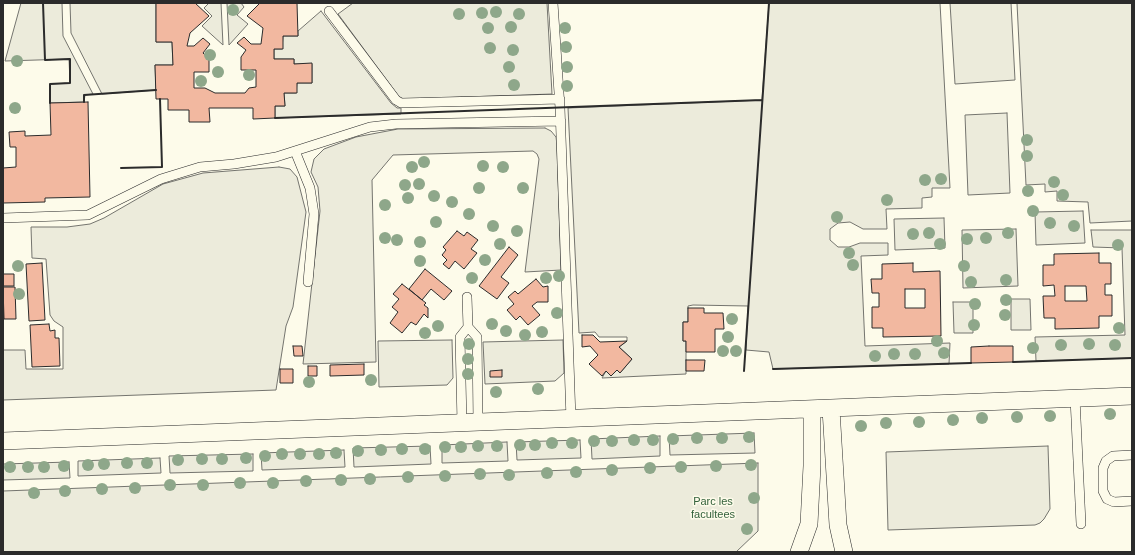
<!DOCTYPE html>
<html>
<head>
<meta charset="utf-8">
<style>
  body { margin:0 }
  #map { position:relative; width:1135px; height:555px; overflow:hidden; background:#fdfbea; font-family:Helvetica,sans-serif }
  canvas { display:block }
  .frame { position:absolute; inset:0; border:4px solid #2b2b2b; pointer-events:none }
</style>
</head>
<body>
<div id="map">
<canvas width="1135" height="555"></canvas>
<div class="frame"></div>
</div>
<script>
const c = document.querySelector('canvas').getContext('2d');
c.lineJoin = 'round';
function fill(path, color) { c.fillStyle = color; c.fill(path, 'evenodd'); }
const poly = rows => new Path2D(rows.map(r => 'M' + r).join(''));
function stroke(path, color, width, dash) { c.strokeStyle = color; c.lineWidth = width; c.lineCap = dash ? 'butt' : 'round'; c.setLineDash(dash || []); c.stroke(path); }
function label(font, color, halo, rows, align = 'center') {
  c.font = font + ' Helvetica,sans-serif'; c.lineWidth = 3; c.setLineDash([]); c.textBaseline = 'middle'; c.strokeStyle = halo; c.fillStyle = color; for (const [text, x, y, turn = 0] of rows) {
    c.save(); c.translate(x, y); c.rotate((+turn || 0) * Math.PI / 180); c.textAlign = isNaN(turn) ? turn : align; if (halo) c.strokeText(text, 0, 0); c.fillText(text, 0, 0); c.restore();
  }
}
const green = poly([
  [21,3,62,3,63,36,93,94,85,95,84,102,50,103,50,84,70,83,69,59,5,61,21,3],
  [70,3,156,3,156,42,172,42,173,65,155,65,156,90,102,94,71,33,70,3],
  [209,3,221,3,223,45,202,26,212,16,204,8,209,3],
  [227,3,241,3,244,7,237,15,248,24,229,45,227,3],
  [353,3,547,3,552,94,406,99,400,98,338,14,353,3],
  [769,3,940,3,950,188,932,188,932,197,922,198,922,208,886,209,887,229,863,229,850,222,838,223,830,229,830,240,838,247,849,247,860,243,888,243,888,255,861,256,865,346,950,343,949,364,773,369,769,352,746,350,748,306,693,305,688,306,688,322,683,322,683,341,686,341,686,374,602,378,606,371,611,376,617,370,620,373,632,359,619,347,627,341,627,337,599,337,595,332,579,333,568,108,762,100,769,3],
  [950,3,1011,3,1015,80,955,84,950,3],
  [1017,3,1132,3,1132,221,1090,223,1088,202,1057,201,1057,191,1045,192,1045,184,1026,185,1017,3],
  [321,11,391,103,397,108,401,108,401,114,275,118,275,106,285,106,284,93,296,93,297,83,312,83,312,64,294,64,294,59,274,59,274,49,282,49,283,36,298,36,298,31,321,11],
  [1007,113,1010,193,968,195,965,115,1007,113],
  [545,128,551,131,556,137,557,145,561,270,525,272,539,159,537,154,533,151,393,155,372,180,376,362,303,364,320,211,318,187,311,172,314,159,324,149,356,137,398,129,545,128],
  [279,167,290,169,297,177,306,212,293,307,286,326,276,390,3,400,3,350,25,350,26,369,63,369,63,327,54,321,50,315,46,259,32,258,31,227,67,227,90,224,104,218,163,184,203,173,279,167],
  [1083,211,1085,243,1036,245,1035,212,1083,211],
  [944,218,945,248,895,250,894,219,944,218],
  [1016,229,1018,286,963,288,962,230,1016,229],
  [1091,230,1132,230,1132,358,1036,361,1035,337,1125,335,1122,248,1093,247,1091,230],
  [1011,299,1030,299,1031,330,1011,330,1011,299],
  [953,302,973,302,973,333,954,333,953,302],
  [452,340,453,378,447,385,379,387,378,341,452,340],
  [563,340,564,373,555,381,485,384,483,342,563,340],
  [754,433,755,453,670,455,669,436,754,433],
  [660,436,660,456,592,459,591,439,660,436],
  [580,440,581,458,517,460,516,442,580,440],
  [507,442,508,461,442,463,442,445,507,442],
  [430,446,431,464,354,467,353,448,430,446],
  [1048,446,1050,509,1044,519,1040,523,1035,525,888,530,886,452,1048,446],
  [344,450,345,467,262,470,261,453,344,450],
  [253,454,253,471,170,473,169,456,253,454],
  [160,458,161,473,78,476,78,461,160,458],
  [69,462,70,478,3,480,3,464,69,462],
  [758,463,758,531,736,552,3,552,3,491,758,463]
]);
const building = poly([
  [156,3,195,3,209,16,190,33,187,46,194,46,203,38,210,44,203,53,209,59,209,72,194,72,194,88,205,88,215,93,245,93,249,88,256,87,256,70,241,70,241,57,246,50,237,43,244,37,251,44,261,44,263,28,247,16,260,3,297,3,298,36,283,36,283,49,274,49,274,59,294,59,294,64,312,63,312,83,297,83,297,93,284,93,285,106,275,106,275,118,253,119,253,108,209,108,210,122,189,122,189,110,168,110,168,99,156,99,155,65,173,65,172,42,156,42,156,3],
  [88,102,90,197,45,198,45,202,3,203,3,168,16,167,16,147,10,147,9,132,25,131,25,136,51,135,50,103,88,102],
  [457,231,464,236,467,232,478,240,471,249,477,253,464,269,455,261,449,269,443,264,447,260,442,255,446,250,443,247,457,231],
  [509,247,518,255,501,277,509,283,497,299,479,286,509,247],
  [1099,253,1099,263,1111,263,1111,284,1105,284,1105,295,1112,295,1112,316,1099,316,1099,328,1055,329,1055,318,1044,318,1043,296,1055,296,1054,285,1043,286,1043,265,1054,265,1054,254,1099,253],
  [1065,286,1086,286,1087,301,1065,301,1065,286],
  [42,263,45,320,29,321,26,264,42,263],
  [913,263,913,272,940,271,941,336,883,337,883,328,872,328,872,307,879,307,879,293,872,293,871,279,882,279,882,264,913,263],
  [905,289,925,289,925,308,905,308,905,289],
  [425,269,452,291,444,300,431,289,422,300,409,289,425,269],
  [3,274,14,274,14,286,3,286,3,274],
  [536,279,543,287,548,286,548,302,537,302,532,306,540,315,528,325,520,316,516,320,507,310,514,304,508,297,515,291,518,294,536,279],
  [402,284,426,303,424,305,428,308,428,318,424,314,416,325,411,322,402,333,390,323,398,312,392,307,399,299,393,294,402,284],
  [3,287,15,287,16,319,4,319,3,287],
  [688,308,704,308,704,313,723,313,724,329,715,329,715,352,686,352,686,341,683,341,683,322,688,322,688,308],
  [49,324,50,331,55,330,55,338,59,338,60,366,32,367,30,325,49,324],
  [582,335,593,335,600,342,627,341,619,347,632,359,620,373,617,370,611,376,606,371,602,376,589,364,598,355,590,346,582,347,582,335],
  [293,346,302,346,303,356,294,356,293,346],
  [989,346,1013,346,1013,362,971,363,971,347,989,346],
  [686,360,705,360,704,371,686,371,686,360],
  [364,364,364,375,330,376,330,365,364,364],
  [308,366,317,366,317,376,308,376,308,366],
  [280,369,293,369,293,383,280,383,280,369],
  [502,370,502,377,490,377,490,371,502,370]
]);
const lane = poly([
  [553,3,560,108,571,419],
  [329,11,396,100,401,103,560,99],
  [295,151,310,188,314,214,308,282],
  [3,218,88,215,161,179,200,167,234,164,276,157,370,127,396,124,561,121],
  [468,327,477,337,478,422],
  [1075,398,1081,524],
  [462,423,460,337,468,327,467,297],
  [1132,455,1113,456,1106,461,1103,468,1103,491,1107,499,1114,502,1132,501]
]);
const street = poly([
  [831,409,838,525,844,552],
  [3,441,1132,396],
  [799,552,809,524,812,466,812,409]
]);
const wall = poly([
  [43,3,45,60,70,59,70,83,50,84,50,103],
  [84,102,84,95,156,90],
  [275,118,762,100],
  [121,168,162,167,160,99],
  [1013,362,1132,358],
  [773,369,971,363],
  [744,371,769,3]
]);
const trees = [
  [233,10],
  [496,12],
  [482,13],
  [459,14],
  [519,14],
  [511,27],
  [488,28],
  [565,28],
  [566,47],
  [490,48],
  [513,50],
  [210,55],
  [17,61],
  [509,67],
  [567,67],
  [218,72],
  [249,75],
  [201,81],
  [514,85],
  [567,86],
  [15,108],
  [1027,140],
  [1027,156],
  [424,162],
  [483,166],
  [412,167],
  [503,167],
  [941,179],
  [925,180],
  [1054,182],
  [419,184],
  [405,185],
  [479,188],
  [523,188],
  [1028,191],
  [1063,195],
  [434,196],
  [408,198],
  [887,200],
  [452,202],
  [385,205],
  [1033,211],
  [469,214],
  [837,217],
  [436,222],
  [1050,223],
  [493,226],
  [1074,226],
  [517,231],
  [929,233],
  [1008,233],
  [913,234],
  [385,238],
  [986,238],
  [967,239],
  [397,240],
  [420,242],
  [500,244],
  [940,244],
  [1118,245],
  [849,253],
  [485,260],
  [420,261],
  [853,265],
  [18,266],
  [964,266],
  [559,276],
  [472,278],
  [546,278],
  [1006,280],
  [971,282],
  [19,294],
  [1006,300],
  [975,304],
  [557,313],
  [1005,315],
  [732,319],
  [492,324],
  [974,325],
  [438,326],
  [1119,328],
  [506,331],
  [542,332],
  [425,333],
  [525,335],
  [728,337],
  [937,341],
  [469,344],
  [1089,344],
  [1061,345],
  [1115,345],
  [1033,348],
  [723,351],
  [736,351],
  [944,353],
  [894,354],
  [915,354],
  [875,356],
  [468,359],
  [468,374],
  [371,380],
  [309,382],
  [538,389],
  [496,392],
  [1110,414],
  [1050,416],
  [1017,417],
  [982,418],
  [953,420],
  [919,422],
  [886,423],
  [861,426],
  [749,437],
  [697,438],
  [722,438],
  [673,439],
  [634,440],
  [653,440],
  [594,441],
  [612,441],
  [552,443],
  [572,443],
  [520,445],
  [535,445],
  [478,446],
  [497,446],
  [445,447],
  [461,447],
  [402,449],
  [425,449],
  [381,450],
  [358,451],
  [336,453],
  [282,454],
  [300,454],
  [319,454],
  [265,456],
  [246,458],
  [202,459],
  [222,459],
  [178,460],
  [127,463],
  [147,463],
  [104,464],
  [88,465],
  [751,465],
  [64,466],
  [716,466],
  [10,467],
  [28,467],
  [44,467],
  [681,467],
  [650,468],
  [612,470],
  [576,472],
  [547,473],
  [480,474],
  [509,475],
  [445,476],
  [408,477],
  [370,479],
  [341,480],
  [306,481],
  [240,483],
  [273,483],
  [170,485],
  [203,485],
  [135,488],
  [102,489],
  [65,491],
  [34,493],
  [754,498],
  [747,529]
];
const parkNames = [
  ["Parc les",713,502],
  ["facultees",713,515]
];
fill(green, '#ecebdb');
stroke(green, '#74746e', 1);
fill(building, '#f2b8a0');
stroke(building, '#2b2b2b', 1);
stroke(lane, '#2b2b2b', 10);
stroke(street, '#2b2b2b', 18);
stroke(lane, '#fdfbea', 9);
stroke(street, '#fdfbea', 17);
stroke(wall, '#2b2b2b', 2);
c.fillStyle = '#8ea78a';
for (const [x, y] of trees) { c.beginPath(); c.arc(x, y, 6, 0, 2 * Math.PI); c.fill(); }
label('11px', '#34623c', '#fdfbea', parkNames);
</script>
</body>
</html>
